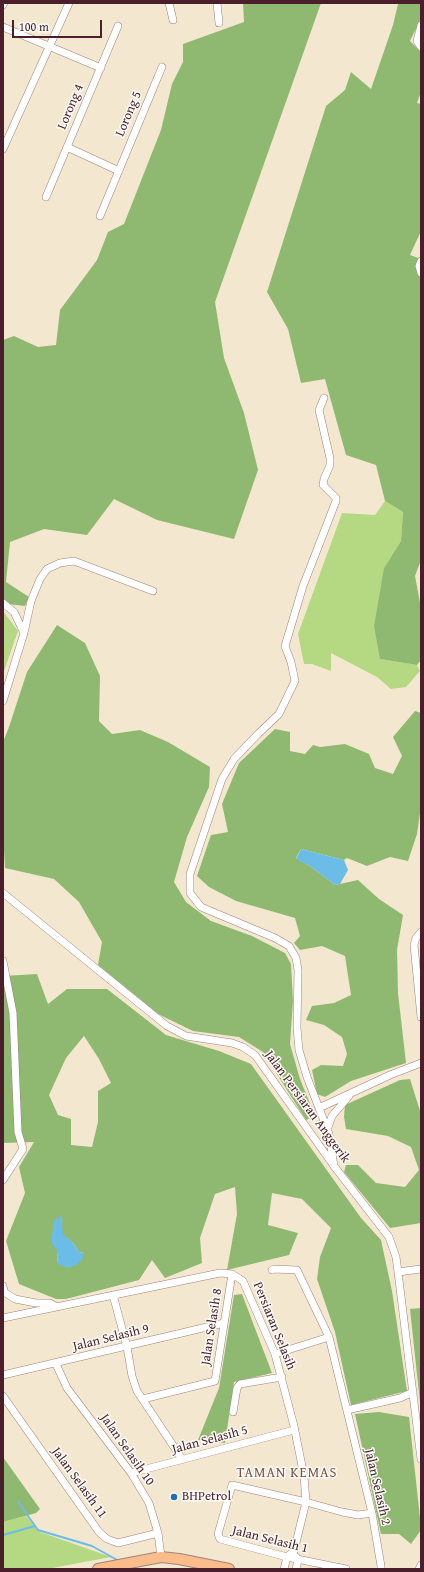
<!DOCTYPE html>
<html>
<head>
<meta charset="utf-8">
<style>
  body { margin:0 }
  #map { position:relative; width:424px; height:1572px; overflow:hidden; background:#f4e7cf; font-family:"Gentium Book Plus",serif }
  canvas { display:block }
  .frame { position:absolute; inset:0; border:4px solid #4a1f2b; pointer-events:none }
  .scale { position:absolute; left:12px; top:20px; width:90px; height:18px; box-sizing:border-box; border:2px solid #4a1f2b; border-top:0; padding-left:5px; font-size:12px; line-height:14px; white-space:nowrap; color:#4a1f2b; -webkit-text-stroke:3px #fdfcf7; paint-order:stroke }
</style>
</head>
<body>
<div id="map">
<canvas width="424" height="1572"></canvas>
<div class="frame"></div>
<div class="scale">100 m</div>
</div>
<script>
const c = document.querySelector('canvas').getContext('2d');
c.lineJoin = 'round';
function fill(path, color) { c.fillStyle = color; c.fill(path, 'evenodd'); }
const poly = rows => new Path2D(rows.map(r => 'M' + r).join(''));
function stroke(path, color, width, dash) { c.strokeStyle = color; c.lineWidth = width; c.lineCap = dash ? 'butt' : 'round'; c.setLineDash(dash || []); c.stroke(path); }
function label(font, color, halo, rows, align = 'center') {
  c.font = font + ' "Gentium Book Plus",serif'; c.lineWidth = 3; c.setLineDash([]); c.textBaseline = 'middle'; c.strokeStyle = halo; c.fillStyle = color; for (const [text, x, y, turn = 0] of rows) {
    c.save(); c.translate(x, y); c.rotate((+turn || 0) * Math.PI / 180); c.textAlign = isNaN(turn) ? turn : align; if (halo) c.strokeText(text, 0, 0); c.fillText(text, 0, 0); c.restore();
  }
}
const green = poly([
  [385,501,403,512,401,541,384,568,380,659,417,665,420,671,406,687,391,689,377,677,331,653,331,671,312,664,304,664,298,634,342,513,375,515],
  [3,611,18,631,3,674],
  [26,1516,40,1532,111,1557,47,1569,3,1569,3,1522]
]);
const forest = poly([
  [243,3,321,3,215,302,224,358,244,413,258,470,234,539,157,520,114,499,87,535,44,529,10,542,6,582,29,597,25,606,8,604,3,599,3,340,14,336,38,347,56,345,60,310,97,260,108,232,124,224,161,130,172,84,183,62,183,44,244,22],
  [396,3,421,3,421,18,410,41,421,52,421,92,417,103,421,104,421,231,410,255,421,259,421,560,415,576,421,608,421,660,417,665,380,659,374,626,384,568,401,541,403,512,385,501,376,465,346,455,325,379,301,383,288,329,267,292,326,106,345,90,351,72,371,89,393,25,398,4],
  [57,625,85,643,100,676,99,721,112,734,140,730,168,742,210,767,209,787,187,837,174,882,186,902,211,921,252,936,285,953,291,964,293,1001,290,1044,300,1079,315,1116,306,1120,263,1052,239,1037,193,1031,158,1014,98,965,102,942,79,902,54,879,5,868,3,832,3,742,9,727,27,672],
  [415,711,421,713,421,806,417,834,408,861,390,857,367,866,347,858,344,860,301,849,296,858,310,866,335,885,358,880,379,899,403,915,397,950,398,993,406,1063,351,1081,325,1097,317,1094,312,1070,321,1065,343,1066,347,1054,342,1037,324,1025,306,1020,312,1006,334,1003,351,995,345,956,322,946,300,950,294,943,300,936,295,918,236,901,209,887,197,876,211,835,228,832,222,804,239,763,275,729,290,732,290,751,305,754,313,745,320,747,345,744,369,754,375,768,393,774,402,756,393,737],
  [37,974,48,1004,67,989,107,989,166,1035,219,1051,251,1064,361,1218,381,1240,392,1291,407,1391,351,1405,335,1332,317,1279,320,1257,331,1228,302,1199,272,1193,268,1225,298,1233,289,1255,227,1270,237,1214,235,1187,215,1194,200,1238,202,1263,165,1278,152,1260,139,1280,66,1299,56,1299,19,1284,6,1241,25,1193,19,1167,34,1142,3,1143,3,976],
  [84,1036,99,1059,111,1083,98,1091,98,1122,92,1147,71,1145,71,1119,58,1115,49,1095,66,1058],
  [61,1216,62,1234,73,1243,79,1252,84,1253,57,1263],
  [410,1079,421,1114,421,1223,390,1228,344,1172,346,1165,358,1165,376,1183,405,1187,419,1170,411,1147,388,1136,346,1129,344,1117,345,1105,400,1080],
  [242,1294,272,1373,234,1382,225,1443,198,1440,219,1388,234,1295],
  [421,1308,421,1412,410,1309],
  [379,1412,409,1417,421,1527,421,1530,411,1544,399,1534,381,1534,355,1414],
  [3,1457,40,1509,36,1513,3,1522]
]);
const water = poly([
  [301,849,344,860,348,870,340,884,335,885,310,866,296,859],
  [61,1216,63,1234,73,1243,79,1252,84,1253,82,1260,76,1265,67,1268,57,1263,58,1252,51,1242,54,1221]
]);
const stream = poly([
  [18,1502,38,1530,92,1546,119,1561],
  [3,1535,35,1526]
]);
const street = poly([
  [169,3,173,20],
  [217,3,219,23],
  [3,5,4,3],
  [421,25,417,41,421,47],
  [3,27,101,68],
  [67,147,119,171],
  [3,149,69,3],
  [46,197,118,26],
  [100,216,162,67],
  [421,261,419,266,421,273],
  [324,398,319,410,330,458,330,465,324,479,323,485,336,498,336,501,303,586,285,646,291,662,295,681,279,714,258,734,234,759,222,779,190,874,190,893,201,907,275,938,289,946,296,958,298,970,297,1028,299,1050,307,1077,329,1134,334,1166],
  [3,603,14,612,24,633],
  [3,701,24,633,31,601,40,579,47,569,60,563,74,561,153,591],
  [3,893,167,1026,186,1036,232,1043,243,1047,255,1055,334,1166,389,1237,396,1257,398,1272,421,1459],
  [421,932,416,938,414,945,421,1017],
  [3,961,13,1013,18,1132,23,1149,3,1180],
  [319,1108,390,1075,421,1063],
  [327,1130,332,1116,349,1096],
  [272,1270,274,1269,297,1270,329,1337,372,1513,381,1566,381,1569],
  [398,1272,421,1269],
  [3,1286,4,1292,15,1299,36,1303,50,1303,55,1306],
  [113,1295,127,1347,132,1376,137,1391,182,1459],
  [3,1318,220,1273,232,1274,243,1281,275,1354,294,1426,304,1476,306,1502,294,1551,287,1557,284,1569],
  [275,1354,329,1337],
  [56,1364,67,1388,131,1473,149,1503,158,1533,161,1557],
  [3,1375,224,1323],
  [3,1396,99,1532,107,1539,118,1543,158,1533],
  [143,1399,215,1381,232,1274],
  [347,1410,400,1398,413,1392],
  [233,1412,237,1388,240,1384,282,1377],
  [131,1473,294,1430],
  [296,1569,298,1560,296,1557],
  [346,1569,287,1557,220,1539,218,1534,232,1485,306,1502,342,1512,358,1515,372,1513],
  [419,1569,421,1565]
]);
const primary = poly([
  [98,1569,161,1557,179,1559,229,1569]
]);
const markers = [
  [174,1497,4,"#1f6fb2"]
];
const streetNames = [
  ["Lorong 4",71,107,-67],
  ["Lorong 5",129,114,-67],
  ["Jalan Persiaran Anggerik",307,1107,54],
  ["Persiaran Selasih",274,1326,68],
  ["Jalan Selasih 8",212,1327,-81],
  ["Jalan Selasih 9",111,1338,-14],
  ["Jalan Selasih 5",210,1440,-15],
  ["Jalan Selasih 10",127,1450,55],
  ["Jalan Selasih 11",79,1483,54],
  ["Jalan Selasih 2",377,1487,77],
  ["Jalan Selasih 1",270,1540,14]
];
const poiNames = [
  ["BHPetrol",182,1497]
];
const neighbourhoodNames = [
  ["TAMAN KEMAS",287,1473]
];
fill(green, '#b4d982');
fill(forest, '#8fb970');
fill(water, '#6bbde7');
stroke(stream, '#6bbde7', 2);
stroke(street, '#9f837d', 8);
stroke(primary, '#9f837d', 12);
stroke(street, '#fff', 7);
stroke(primary, '#f9bc8a', 10);
for (const [x, y, r, color] of markers) { const dot = new Path2D(); dot.arc(x, y, r, 0, 2 * Math.PI); c.fillStyle = color; c.fill(dot); stroke(dot, '#fdfcf7', 1.5); }
label('13px', '#4a1f2b', '#fdfcf7', streetNames);
label('13px', '#4a1f2b', '#fdfcf7', poiNames, 'left');
c.letterSpacing = '1px';
label('14px', '#7d4f47', '#fdfcf7', neighbourhoodNames);
c.letterSpacing = '0px';
</script>
</body>
</html>
